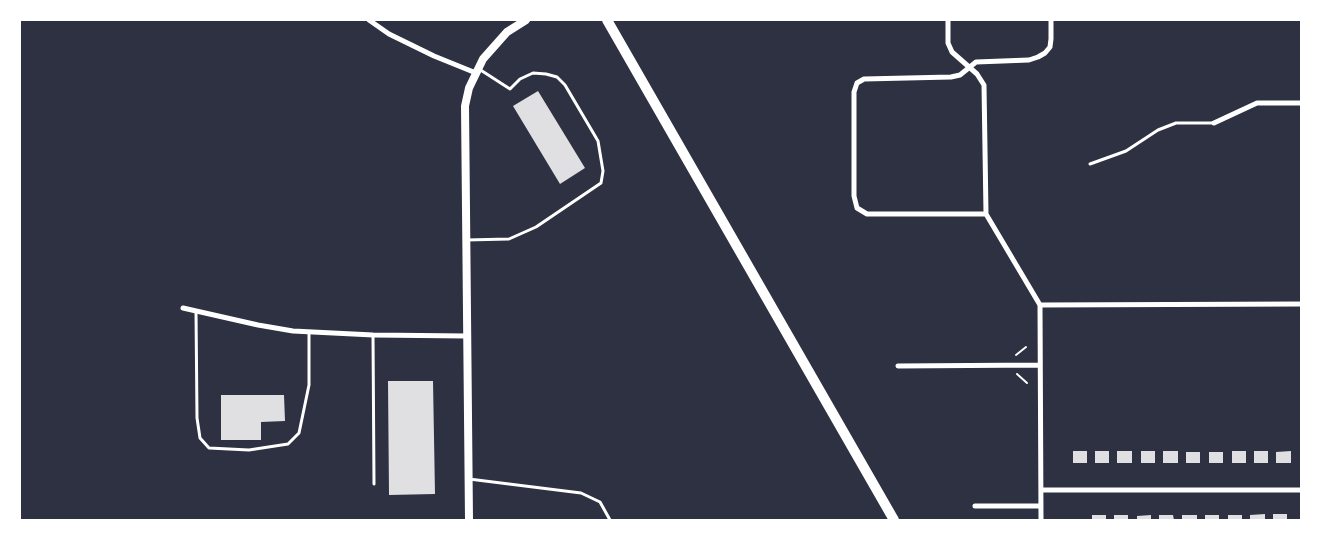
<!DOCTYPE html>
<html>
<head>
<meta charset="utf-8">
<style>
  body { margin:0 }
  #map { position:relative; width:1321px; height:540px; overflow:hidden; background:#2d3142; font-family:"PT Sans",sans-serif }
  canvas { display:block }
  .frame { position:absolute; inset:0; border:21px solid #fff; pointer-events:none }
</style>
</head>
<body>
<div id="map">
<canvas width="1321" height="540"></canvas>
<div class="frame"></div>
</div>
<script>
const c = document.querySelector('canvas').getContext('2d');
c.lineJoin = 'round';
function fill(path, color) { c.fillStyle = color; c.fill(path, 'evenodd'); }
const poly = rows => new Path2D(rows.map(r => 'M' + r).join(''));
function stroke(path, color, width, dash) { c.strokeStyle = color; c.lineWidth = width; c.lineCap = dash ? 'butt' : 'round'; c.setLineDash(dash || []); c.stroke(path); }
const building = poly([
  [538,91,585,168,560,184,513,106],
  [388,381,433,381,435,494,389,495],
  [221,395,284,395,285,421,261,422,261,440,221,440],
  [1073,451,1087,451,1087,463,1073,463],
  [1095,451,1109,451,1109,463,1095,463],
  [1117,451,1132,451,1132,463,1117,463],
  [1141,451,1155,451,1155,463,1141,463],
  [1163,451,1178,451,1178,463,1163,463],
  [1232,451,1246,451,1246,463,1232,463],
  [1254,451,1268,451,1268,463,1254,463],
  [1291,451,1291,463,1276,463,1276,452],
  [1186,452,1200,452,1200,463,1186,463],
  [1209,452,1223,452,1223,463,1209,463],
  [1265,514,1265,520,1250,520,1250,515],
  [1273,514,1287,514,1287,520,1273,520],
  [1092,515,1106,515,1106,520,1092,520],
  [1114,515,1128,515,1128,520,1114,520],
  [1151,515,1151,520,1137,520,1137,516],
  [1159,515,1173,515,1174,520,1159,520],
  [1182,515,1197,515,1197,520,1182,520],
  [1205,515,1219,515,1219,520,1205,520],
  [1228,515,1242,515,1242,520,1228,520]
]);
const path = poly([
  [1016,355,1026,347],
  [1017,374,1027,383]
]);
const service = poly([
  [1090,164,1126,151,1158,130,1176,123,1213,123],
  [466,240,509,239,536,227,601,183,603,171,598,141,565,85,557,77,546,74,533,73,520,79,510,89,479,69],
  [196,311,197,418,200,438,209,448,249,450,288,444,299,433,309,385,309,332],
  [373,335,374,484],
  [469,479,581,493,600,502,610,520]
]);
const minor = poly([
  [369,20,389,34,434,56,476,73],
  [948,20,948,43,952,52,977,74,984,85,986,214,1040,305,1041,520],
  [1214,123,1257,103,1301,103],
  [986,214,867,214,857,208,854,196,854,92,857,83,864,79,951,77,960,75,976,62,1029,60,1038,57,1045,53,1050,47,1051,39,1051,20],
  [1040,305,1301,304],
  [183,308,258,325,293,331,373,335,466,336],
  [898,366,1040,365],
  [1041,490,1301,490],
  [975,506,1041,506]
]);
const tertiary = poly([
  [469,520,465,106,469,88,483,59,507,32,526,20]
]);
const trunk = poly([
  [607,20,894,520]
]);
fill(building, '#e0e0e3');
stroke(path, '#fff', 2);
stroke(service, '#fff', 3);
stroke(minor, '#fff', 5);
stroke(tertiary, '#fff', 8);
stroke(trunk, '#fff', 10);
</script>
</body>
</html>
